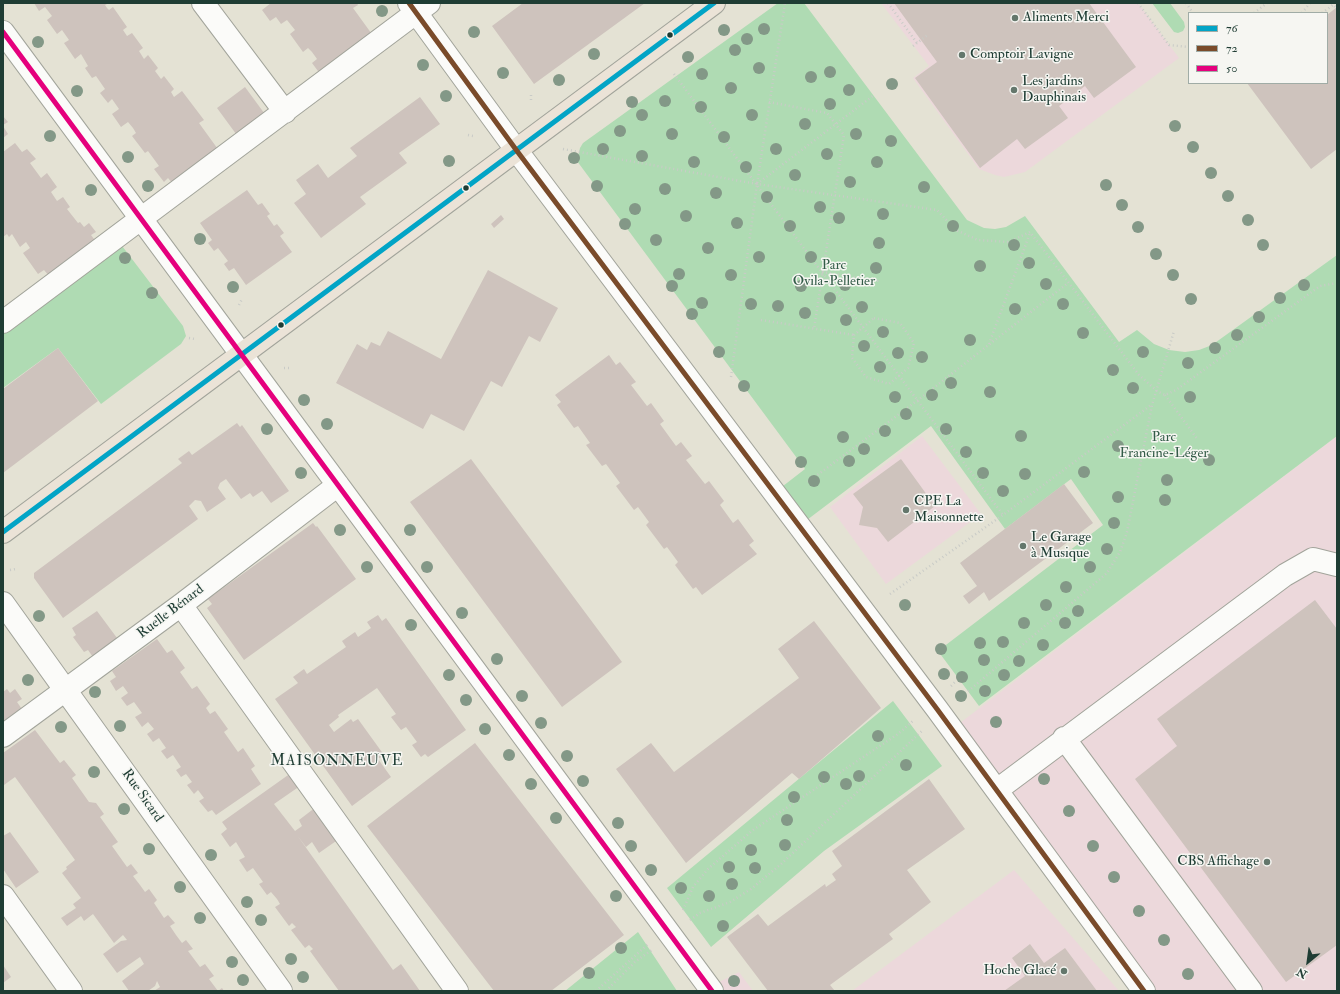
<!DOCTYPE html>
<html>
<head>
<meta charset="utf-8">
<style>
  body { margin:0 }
  #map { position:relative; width:1340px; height:994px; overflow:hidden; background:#e4e2d4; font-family:"IM FELL Double Pica",serif }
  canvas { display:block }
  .frame { position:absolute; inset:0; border:4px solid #1f3d34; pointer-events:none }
  .legend { position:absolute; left:1188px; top:12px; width:140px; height:72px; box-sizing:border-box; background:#f6f6f2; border:1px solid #a0aca6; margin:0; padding:5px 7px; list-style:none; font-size:12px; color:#1f3d34 }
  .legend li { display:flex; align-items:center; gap:8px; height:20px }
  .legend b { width:20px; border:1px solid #a0aca6 }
  .north { position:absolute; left:1288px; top:942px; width:40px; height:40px; -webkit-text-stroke:3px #f6f6f2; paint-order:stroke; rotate:209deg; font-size:11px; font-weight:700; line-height:16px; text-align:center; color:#1f3d34 }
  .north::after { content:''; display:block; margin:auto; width:14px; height:18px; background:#1f3d34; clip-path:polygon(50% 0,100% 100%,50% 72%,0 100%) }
</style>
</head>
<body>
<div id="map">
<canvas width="1340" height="994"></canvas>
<div class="frame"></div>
<ul class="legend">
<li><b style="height:5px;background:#02a4c6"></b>76</li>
<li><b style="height:5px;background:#7a4b2a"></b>72</li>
<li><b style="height:5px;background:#e5007d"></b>50</li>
</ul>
<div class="north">N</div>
</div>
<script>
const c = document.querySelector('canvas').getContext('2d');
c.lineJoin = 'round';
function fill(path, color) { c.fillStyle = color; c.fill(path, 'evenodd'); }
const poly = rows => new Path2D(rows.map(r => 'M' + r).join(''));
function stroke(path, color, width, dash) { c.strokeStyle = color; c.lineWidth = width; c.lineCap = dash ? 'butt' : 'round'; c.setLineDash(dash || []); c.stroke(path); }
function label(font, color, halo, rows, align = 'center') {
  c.font = font + ' "IM FELL Double Pica",serif'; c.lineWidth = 3; c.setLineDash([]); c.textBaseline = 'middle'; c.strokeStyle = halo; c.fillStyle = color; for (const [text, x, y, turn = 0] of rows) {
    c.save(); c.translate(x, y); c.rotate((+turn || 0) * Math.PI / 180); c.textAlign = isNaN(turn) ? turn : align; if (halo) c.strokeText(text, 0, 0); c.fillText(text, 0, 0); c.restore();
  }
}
const built = poly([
  [881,3,1138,3,1179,58,1025,172,1004,177,995,175,979,169,913,78,929,66],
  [922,436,981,514,886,584,830,507],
  [1337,436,1337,991,1144,991,956,726],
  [1014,870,1119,991,852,991],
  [739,972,753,991,701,991]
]);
const green = poly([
  [778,3,804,3,967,220,984,228,995,229,1006,227,1025,216,1119,342,1137,330,1154,344,1169,350,1185,352,1199,350,1212,345,1337,255,1337,436,979,706,938,651,1103,525,1071,479,1005,529,931,426,799,526,774,493,805,469,577,161,580,148,583,143],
  [1152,3,1170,3,1184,22,1185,27,1183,31,1178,33,1174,32],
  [116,238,183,326,186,336,181,344,101,404,58,348,3,388,3,322],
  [893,701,942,766,824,851,711,947,667,888],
  [638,932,677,991,565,991]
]);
const building = poly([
  [34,3,109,3,105,5,107,8,109,10,113,7,127,27,123,30,127,36,132,33,143,48,139,51,144,59,148,55,158,68,155,71,161,79,164,76,174,89,171,92,174,97,182,91,204,120,199,123,220,152,174,185,168,178,164,182,154,169,159,166,148,151,145,153,132,136,136,133,133,128,128,122,121,127,112,114,119,109,112,99,108,103,100,93,105,89,96,76,92,78,85,68,88,66,81,54,75,59,64,43,69,40,62,30,57,34,47,20,52,16,45,7,39,11],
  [271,3,357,3,358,5,353,8,374,37,321,75,312,63,317,59,312,52,308,48,303,52,290,34,295,30,287,20,281,24,276,17,270,21,262,10],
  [523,3,645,3,534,84,492,26],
  [894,3,1089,3,1136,67,1094,98,1085,86,1059,106,1068,118,1025,149,1017,139,980,168,915,78,937,62],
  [1337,7,1337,149,1311,169,1247,83,1327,83,1327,15],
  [245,87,267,117,239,138,217,108],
  [420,97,440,124,399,153,407,163,360,197,366,204,321,238,294,203,306,194,296,180,318,164,328,178,357,156,350,148],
  [3,116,8,122,3,125],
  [3,126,8,134,3,138],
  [15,143,22,152,27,149,36,159,30,163,41,178,47,173,57,187,51,192,57,201,63,197,70,207,67,209,78,223,80,222,84,227,89,223,96,232,91,235,97,243,50,277,44,270,38,274,23,253,30,248,26,242,20,247,12,234,9,237,7,234,3,237,3,152],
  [247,190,258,205,262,203,270,214,267,216,274,226,277,224,284,233,280,236,292,252,246,285,234,268,229,271,224,264,228,261,218,248,214,251,208,243,212,240,200,223],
  [501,215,504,219,494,228,491,224],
  [488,270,558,308,540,342,529,336,502,387,491,381,464,431,431,414,423,429,336,383,357,344,367,350,371,342,380,346,388,331,441,359],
  [58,348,98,401,3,473,3,389],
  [609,355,616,365,620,362,636,382,631,385,647,406,651,403,664,421,660,424,676,446,681,442,692,456,686,460,705,484,709,481,724,501,720,505,733,523,738,519,754,541,749,545,757,554,702,595,696,587,693,589,675,565,678,562,667,547,664,549,646,525,649,522,638,507,634,510,616,486,620,483,606,464,602,466,586,445,590,443,578,426,574,428,557,405,561,402,555,395],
  [237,423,240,427,242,425,289,491,271,503,262,491,253,497,250,493,241,499,226,479,220,483,218,488,226,499,207,512,201,501,195,500,189,506,198,519,63,618,34,578,34,573,182,463,178,459,189,451,192,455],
  [471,459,622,662,562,707,410,502],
  [901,459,935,506,888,542,877,528,859,525,863,507,853,494],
  [1064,484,1093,523,989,601,984,592,969,604,963,596,977,586,960,563],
  [313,523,316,527,317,526,356,579,244,660,207,608,212,604,208,599],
  [1315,600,1337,629,1337,945,1286,982,1135,779,1177,746,1157,719],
  [97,611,120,642,95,660,88,650,84,652,73,637,76,635,72,628],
  [378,615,382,621,386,618,466,730,428,757,425,754,421,757,412,745,417,742,406,727,401,730,391,717,396,714,377,688,338,715,339,717,329,725,334,732,351,719,353,722,358,719,384,755,378,759,391,777,352,806,275,699,298,683,293,677,304,669,307,674,346,647,342,641,355,632,358,637,371,628,367,622],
  [814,621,881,708,799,779,792,773,686,863,616,769,651,743,674,772,799,678,778,649],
  [157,639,167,653,172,650,185,668,180,672,192,689,197,686,210,704,206,708,210,714,215,711,228,729,224,732,238,752,243,748,255,766,251,769,261,784,216,815,212,810,208,812,199,801,204,798,198,790,194,794,187,785,192,782,186,774,181,777,176,770,181,767,173,755,167,759,161,751,166,748,159,738,153,742,147,734,154,729,148,722,142,727,135,717,142,713,134,702,127,706,121,698,128,693,123,686,116,691,110,681,116,677,112,671],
  [7,689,10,693,15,689,22,699,17,702,24,712,3,728,3,692],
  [35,730,60,763,64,760,76,775,72,778,89,802,96,803,104,814,100,817,118,842,112,846,127,867,131,864,138,873,133,876,140,885,145,892,149,889,157,900,154,903,164,918,168,915,175,923,170,926,176,935,182,943,186,940,193,949,188,951,200,967,205,964,214,976,209,979,218,991,222,988,224,991,154,991,160,987,157,981,155,986,148,991,129,991,122,981,144,964,140,957,117,973,103,954,121,941,127,940,123,935,114,943,93,914,84,921,81,916,67,926,61,918,76,908,73,904,81,898,62,873,67,869,66,867,75,860,15,777,4,785,3,783,3,753],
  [475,743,624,935,551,991,494,991,367,826],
  [291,773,300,786,274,804,295,831,302,826,299,820,316,807,339,839,319,853,312,842,306,847,297,835,393,970,401,964,420,991,339,991,310,951,313,949,309,945,305,948,291,930,296,927,292,923,289,926,275,907,280,904,277,899,271,892,267,895,259,884,263,882,253,868,247,872,239,860,245,857,236,842,230,847,221,834,227,829,222,822],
  [929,779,965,829,907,870,931,902,889,934,893,939,830,985,835,991,768,991,727,937,758,914,768,926,825,884,826,887,836,880,832,874,842,866,832,851],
  [10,832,39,872,16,888,3,869,3,836],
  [1030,944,1044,963,1065,948,1097,991,1004,991,1025,976,1012,958],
  [3,965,11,977,3,983]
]);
const path = poly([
  [888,3,917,43],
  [1138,3,1169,45,1189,47],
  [1186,3,1193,13],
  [1332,3,1336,8],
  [1254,13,1267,3],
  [1302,13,1310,3],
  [1322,13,1333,5],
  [913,46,929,34],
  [674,74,1003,515],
  [531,100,531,95],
  [769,102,827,113,844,135,814,329],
  [468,135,473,136],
  [563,149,757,184,937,210,956,230,978,240,1009,242,1030,232,1139,375,1157,391,1165,395,1176,390,1320,286,1337,283],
  [757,184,874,95],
  [822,272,879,281],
  [239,305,242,299],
  [874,318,900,323,914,343,908,368,889,384,866,377,852,358,854,335,874,318],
  [761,320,854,335],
  [189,338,195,339],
  [989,344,1030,233],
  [284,368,289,368],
  [731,377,757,184,785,3],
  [1165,395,1198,440],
  [808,482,918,400,1068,283],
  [10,570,16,569],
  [890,594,1003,515,1151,405],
  [951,686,955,682],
  [959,699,1107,573,1120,552,1127,532,1152,405,1174,331],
  [683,910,693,887,708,869,753,830,898,734,914,720],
  [690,920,700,913,730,902,751,889,780,865,923,730],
  [596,991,648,944],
  [606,991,636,961,652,950]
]);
const minor = poly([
  [203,3,285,112],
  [409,3,517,151,937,709,1144,991],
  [3,32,712,991],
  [3,322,429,3],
  [3,603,281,991],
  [181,605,457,991],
  [3,736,181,605,338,485],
  [1064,738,1251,991],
  [997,790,1285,575,1313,559,1337,565],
  [3,896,71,991]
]);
const major = poly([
  [3,532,714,3]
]);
const bus1 = poly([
  [3,532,714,3]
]);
const bus2 = poly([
  [409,3,517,151,937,709,1144,991]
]);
const bus3 = poly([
  [3,32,712,991]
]);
const trees = [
  [382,11],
  [764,29],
  [724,30],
  [474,32],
  [747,39],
  [38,42],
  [735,50],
  [594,54],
  [688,57],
  [423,65],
  [759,68],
  [830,72],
  [503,73],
  [702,74],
  [811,77],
  [559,80],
  [892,84],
  [731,88],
  [849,90],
  [77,91],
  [446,96],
  [665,101],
  [632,102],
  [830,104],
  [701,107],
  [642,115],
  [752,115],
  [805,124],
  [1175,126],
  [620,131],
  [672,134],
  [856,134],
  [50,136],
  [724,137],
  [891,141],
  [1193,147],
  [603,149],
  [776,149],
  [827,154],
  [642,156],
  [128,157],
  [574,158],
  [449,161],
  [694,162],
  [877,162],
  [746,167],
  [1211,173],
  [795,175],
  [850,182],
  [1106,185],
  [148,186],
  [597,186],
  [924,187],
  [665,189],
  [91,190],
  [716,193],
  [1228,196],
  [767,197],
  [1122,205],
  [820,207],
  [635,209],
  [883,214],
  [686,216],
  [839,218],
  [1248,220],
  [737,223],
  [625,224],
  [790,226],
  [953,226],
  [1138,227],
  [200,239],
  [656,240],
  [879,243],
  [1014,245],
  [1263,245],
  [708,248],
  [1156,254],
  [759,257],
  [811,257],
  [125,258],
  [1029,263],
  [980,266],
  [876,268],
  [679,274],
  [731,275],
  [1173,275],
  [1046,284],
  [845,285],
  [1304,285],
  [672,286],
  [801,286],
  [233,287],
  [152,293],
  [830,298],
  [1280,298],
  [1191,299],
  [702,303],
  [751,304],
  [1063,304],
  [778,306],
  [862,307],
  [1015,309],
  [805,313],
  [692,314],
  [1259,317],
  [846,320],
  [883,332],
  [1083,333],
  [1237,335],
  [970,340],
  [864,346],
  [1215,348],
  [719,352],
  [1143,352],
  [898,353],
  [922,357],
  [1188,363],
  [880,367],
  [1113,370],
  [951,383],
  [744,386],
  [1133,388],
  [990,392],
  [932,395],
  [895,397],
  [1190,397],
  [304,400],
  [906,414],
  [327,424],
  [267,429],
  [946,429],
  [885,431],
  [1021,436],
  [843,437],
  [1118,446],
  [864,449],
  [966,452],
  [1209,460],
  [849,461],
  [801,462],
  [1084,472],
  [301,473],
  [983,473],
  [1025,474],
  [1167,480],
  [814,481],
  [1003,491],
  [1118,497],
  [1165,500],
  [1114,523],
  [340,530],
  [410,530],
  [1107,549],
  [367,567],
  [427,567],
  [1090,567],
  [1066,587],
  [905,605],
  [1046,605],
  [1078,611],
  [462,613],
  [39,616],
  [1024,623],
  [1065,623],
  [411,625],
  [1003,642],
  [980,643],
  [1043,645],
  [941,649],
  [497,659],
  [984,660],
  [1019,661],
  [944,674],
  [449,675],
  [1004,675],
  [962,677],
  [28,680],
  [985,691],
  [95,692],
  [522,696],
  [961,696],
  [466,700],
  [996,722],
  [541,723],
  [120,726],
  [61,727],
  [485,729],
  [878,736],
  [509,755],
  [567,756],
  [906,765],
  [94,772],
  [859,776],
  [824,777],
  [1044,779],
  [583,781],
  [531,784],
  [846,784],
  [794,797],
  [124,809],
  [1069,811],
  [556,818],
  [787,820],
  [618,823],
  [785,845],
  [631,846],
  [1093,846],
  [149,849],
  [751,850],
  [211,855],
  [729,867],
  [755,868],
  [651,870],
  [1114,877],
  [732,884],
  [180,887],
  [681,888],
  [616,896],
  [709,896],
  [247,902],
  [1139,911],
  [200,918],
  [261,920],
  [723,926],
  [1164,940],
  [621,948],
  [291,959],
  [232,962],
  [589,973],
  [1188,974],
  [303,977],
  [243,980],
  [734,981]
];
const markers = [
  [1015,18,4,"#64776c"],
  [670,35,3.5,"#1f3d34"],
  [962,55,4,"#64776c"],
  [1014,90,4,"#64776c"],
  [466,188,3.5,"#1f3d34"],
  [281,325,3.5,"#1f3d34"],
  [906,510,4,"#64776c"],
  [1023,546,4,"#64776c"],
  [1267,862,4,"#64776c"],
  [1064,971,4,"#64776c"]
];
const poiNames = [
  ["Aliments Merci",1023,18],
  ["Comptoir Lavigne",970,55],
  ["Les jardins",1022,82],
  ["Dauphinais",1022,98],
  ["CPE La",914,502],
  ["Maisonnette",914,518],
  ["Le Garage",1031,538],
  ["à Musique",1031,554],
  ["CBS Affichage",1259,862,"right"],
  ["Hoche Glacé",1056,971,"right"]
];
const parkNames = [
  ["Parc",834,266],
  ["Ovila-Pelletier",834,282],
  ["Parc",1164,438],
  ["Francine-Léger",1164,454]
];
const streetNames = [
  ["Ruelle Bénard",171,612,-37],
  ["Rue Sicard",142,796,55]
];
const neighbourhoodNames = [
  ["MAISONNEUVE",337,762]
];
fill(built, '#ecd8db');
fill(green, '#afdbb3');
fill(building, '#cec3bd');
stroke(minor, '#a2a49b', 24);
stroke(major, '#a2a49b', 24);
stroke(path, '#c9cbc7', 2.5, [1, 3]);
stroke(minor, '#fbfbf9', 22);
stroke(major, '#ebe3d7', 22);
stroke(bus1, '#02a4c6', 5);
stroke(bus2, '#7a4b2a', 5);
stroke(bus3, '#e5007d', 5);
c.fillStyle = '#839887';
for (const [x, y] of trees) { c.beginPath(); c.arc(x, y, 6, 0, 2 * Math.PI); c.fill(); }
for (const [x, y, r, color] of markers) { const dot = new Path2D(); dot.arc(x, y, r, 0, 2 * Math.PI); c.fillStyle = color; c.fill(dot); stroke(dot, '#f6f6f2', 1.5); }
label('14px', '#1f3d34', '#f6f6f2', poiNames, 'left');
label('14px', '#335c48', '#f6f6f2', parkNames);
label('14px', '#1f3d34', '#f6f6f2', streetNames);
c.letterSpacing = '1px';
label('15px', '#1f3d34', '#f6f6f2', neighbourhoodNames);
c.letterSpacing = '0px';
</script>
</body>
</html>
